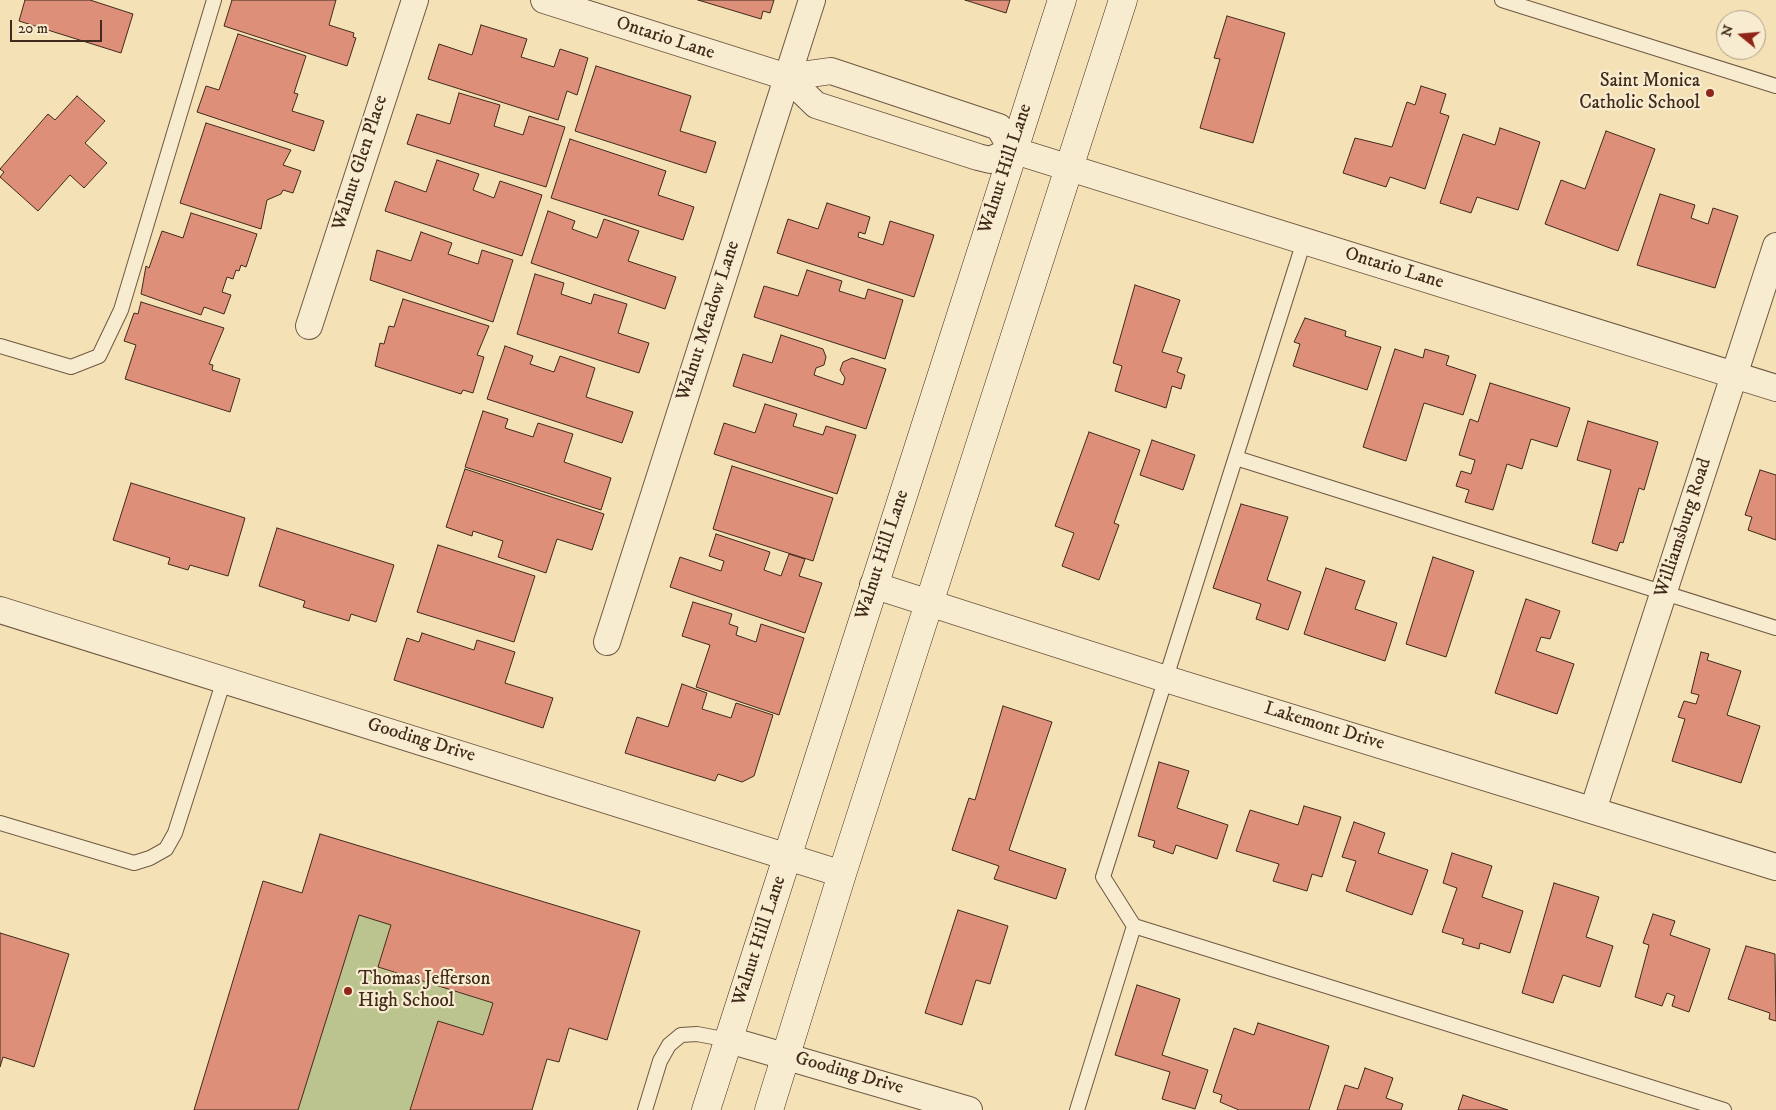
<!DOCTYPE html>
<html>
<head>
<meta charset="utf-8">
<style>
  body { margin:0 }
  #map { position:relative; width:1776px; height:1110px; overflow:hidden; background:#f4e1b6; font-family:"IM FELL DW Pica",serif }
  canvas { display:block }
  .north { position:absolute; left:1716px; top:10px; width:50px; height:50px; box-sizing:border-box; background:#f8ecd0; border:1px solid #af9e88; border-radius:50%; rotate:287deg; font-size:14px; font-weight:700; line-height:20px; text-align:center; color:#412a1b }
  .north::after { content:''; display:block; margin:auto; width:18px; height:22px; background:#8f2418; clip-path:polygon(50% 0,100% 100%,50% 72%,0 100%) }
  .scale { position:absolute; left:10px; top:20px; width:92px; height:22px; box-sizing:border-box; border:2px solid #412a1b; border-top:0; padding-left:6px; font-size:15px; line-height:18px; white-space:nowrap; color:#412a1b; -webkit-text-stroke:4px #f8ecd0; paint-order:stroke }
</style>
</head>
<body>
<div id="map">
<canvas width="1776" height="1110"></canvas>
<div class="north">N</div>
<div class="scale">20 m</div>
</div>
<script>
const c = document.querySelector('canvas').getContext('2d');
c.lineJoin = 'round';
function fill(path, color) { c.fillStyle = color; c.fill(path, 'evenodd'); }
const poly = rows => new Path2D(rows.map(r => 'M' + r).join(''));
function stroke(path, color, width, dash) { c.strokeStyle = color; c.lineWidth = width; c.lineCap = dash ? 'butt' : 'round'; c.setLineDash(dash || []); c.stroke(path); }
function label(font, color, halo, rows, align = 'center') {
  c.font = font + ' "IM FELL DW Pica",serif'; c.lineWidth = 4.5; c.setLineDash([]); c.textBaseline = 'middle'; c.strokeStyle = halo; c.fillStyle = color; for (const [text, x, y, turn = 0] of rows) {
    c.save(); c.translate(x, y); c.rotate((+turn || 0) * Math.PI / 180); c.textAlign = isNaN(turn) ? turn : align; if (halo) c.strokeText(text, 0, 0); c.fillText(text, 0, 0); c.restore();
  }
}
const green = poly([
  [359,915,391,925,378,968,493,1003,483,1035,438,1021,410,1110,298,1110]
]);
const building = poly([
  [25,0,90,0,133,14,121,53,19,21,25,0],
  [232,0,336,0,329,25,354,33,353,37,356,38,347,66,224,26,232,0],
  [698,0,774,0,770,13,763,11,761,19,698,0],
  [965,0,1010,0,1006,13,965,0],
  [1227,16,1285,33,1253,143,1200,128,1220,59,1214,58,1227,16],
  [481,25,527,39,521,57,554,67,560,49,588,58,577,95,567,91,558,120,428,79,439,44,472,55,481,25],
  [238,34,306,56,294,93,298,94,292,111,324,121,314,151,197,112,206,86,219,90,238,34],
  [596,66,691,96,680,131,716,142,706,173,575,131,596,66],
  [1421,86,1446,94,1440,113,1449,116,1425,189,1390,177,1386,187,1343,173,1355,138,1392,147,1407,102,1415,105,1421,86],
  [459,93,500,105,494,126,523,135,529,116,565,127,546,187,407,144,417,114,450,124,459,93],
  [77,96,105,121,85,143,107,163,84,188,70,175,38,211,0,177,4,172,0,169,48,114,55,120,77,96],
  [206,123,291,150,283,165,301,171,293,193,283,190,281,194,267,200,261,229,180,203,206,123],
  [1500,128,1540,142,1518,210,1477,197,1471,213,1440,203,1463,134,1495,145,1500,128],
  [1606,131,1655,149,1618,251,1545,224,1561,180,1585,189,1606,131],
  [570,139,666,171,658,195,694,207,683,240,551,198,570,139],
  [437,160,479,174,473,190,494,198,500,181,542,195,522,256,385,211,395,181,426,192,437,160],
  [1660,194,1695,205,1691,218,1708,224,1713,208,1738,216,1715,288,1637,265,1660,194],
  [827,203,870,217,865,234,859,232,858,237,883,245,890,221,934,235,914,297,777,253,788,219,818,229,827,203],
  [548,211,575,221,572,229,597,238,604,219,639,231,628,261,676,277,665,309,531,263,548,211],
  [191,213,257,234,246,267,241,265,239,271,236,270,233,279,227,277,222,292,231,295,224,314,204,307,201,315,141,294,146,266,149,268,162,231,183,238,191,213],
  [421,232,452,243,448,254,478,264,482,250,513,260,493,322,370,280,377,250,411,261,421,232],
  [807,270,842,281,839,291,865,299,868,289,903,300,885,359,754,317,764,286,798,296,807,270],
  [535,274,564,283,561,294,591,304,594,294,627,304,618,333,649,343,639,373,517,334,535,274],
  [1135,285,1180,300,1162,352,1182,358,1177,372,1185,375,1181,389,1172,386,1166,408,1115,391,1122,366,1113,363,1135,285],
  [403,299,489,326,477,355,484,357,473,393,463,390,461,394,375,366,380,343,384,344,389,326,394,327,403,299],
  [141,302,224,328,209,364,213,365,212,370,240,379,230,412,125,379,136,345,124,341,134,313,138,314,141,302],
  [1305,318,1346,331,1345,336,1381,347,1367,390,1293,366,1300,344,1294,342,1305,318],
  [781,335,823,349,826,357,824,365,816,368,814,375,843,385,845,378,840,370,843,362,852,358,886,369,866,429,733,386,743,354,772,363,781,335],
  [505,346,533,356,530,364,554,372,560,356,595,368,586,397,633,412,622,443,487,399,505,346],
  [1395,349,1423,358,1425,349,1449,356,1446,365,1476,375,1463,415,1424,403,1406,461,1363,447,1395,349],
  [1490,383,1570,408,1557,447,1531,439,1522,469,1507,464,1493,510,1465,502,1469,490,1456,486,1461,471,1471,474,1475,460,1459,455,1470,419,1478,422,1490,383],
  [765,404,797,414,793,426,823,435,826,426,856,435,837,494,714,454,724,423,755,433,765,404],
  [483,411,508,419,505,428,533,437,538,423,573,434,564,462,611,478,601,510,465,467,483,411],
  [1588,421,1658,442,1644,490,1639,488,1623,543,1620,542,1617,551,1592,543,1611,470,1577,460,1588,421],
  [1089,432,1140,450,1114,523,1119,525,1099,580,1062,566,1074,533,1055,526,1089,432],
  [1152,440,1195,455,1183,490,1140,475,1152,440],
  [732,466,833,498,813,561,713,529,732,466],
  [465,469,604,514,592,550,557,539,546,573,498,557,503,541,473,531,472,536,446,527,465,469],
  [1760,470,1776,475,1776,540,1748,530,1752,517,1745,515,1760,470],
  [131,483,245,518,228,576,190,565,188,570,168,564,170,558,113,540,131,483],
  [1241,504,1288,517,1267,580,1301,592,1288,630,1256,619,1261,604,1213,588,1241,504],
  [277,528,394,565,376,622,351,614,349,621,303,607,305,601,259,586,277,528],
  [716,534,770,552,764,570,781,576,789,554,805,559,799,576,822,583,805,633,670,587,680,557,721,571,724,561,709,556,716,534],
  [438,545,535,576,514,642,417,612,438,545],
  [1433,557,1474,571,1446,657,1406,644,1433,557],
  [1326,568,1365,581,1355,609,1397,623,1385,661,1304,634,1326,568],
  [1526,599,1560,611,1550,639,1541,637,1536,651,1574,664,1557,714,1495,693,1526,599],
  [693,602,732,614,729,624,738,627,736,635,756,642,761,624,804,638,779,715,696,687,710,645,682,636,693,602],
  [422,633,474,650,477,640,515,652,505,683,553,698,543,728,394,680,407,638,419,642,422,633],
  [1701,652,1709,654,1707,660,1741,671,1727,715,1760,726,1741,783,1672,761,1685,719,1678,717,1684,701,1696,704,1699,695,1691,693,1701,652],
  [682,684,707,693,702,709,731,718,736,703,773,715,754,776,742,782,718,774,715,781,625,753,637,717,668,727,682,684],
  [1003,706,1052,722,1009,850,1066,869,1056,899,994,879,999,866,952,850,969,798,975,800,1003,706],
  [1159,762,1189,771,1177,808,1228,825,1217,859,1176,845,1173,854,1153,847,1155,841,1138,836,1159,762],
  [1304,806,1341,817,1322,877,1312,874,1307,891,1273,881,1279,864,1236,851,1250,810,1298,825,1304,806],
  [1354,822,1385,833,1378,853,1428,870,1412,915,1346,891,1356,861,1342,857,1354,822],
  [320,834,640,931,607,1040,569,1028,559,1062,547,1059,532,1110,410,1110,438,1021,483,1035,493,1003,378,967,391,925,359,915,298,1110,194,1110,263,881,302,893,320,834],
  [1452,853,1492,866,1482,897,1523,911,1510,953,1480,943,1479,949,1462,944,1464,939,1442,932,1457,888,1443,883,1452,853],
  [1554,883,1599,897,1586,937,1613,946,1600,987,1563,975,1553,1003,1522,993,1554,883],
  [958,910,1008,926,990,984,976,980,962,1025,925,1013,958,910],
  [1653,914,1675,921,1670,935,1710,949,1689,1012,1672,1006,1675,996,1667,993,1662,1006,1635,997,1649,945,1643,943,1653,914],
  [0,933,69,954,34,1067,3,1057,0,1067,0,933],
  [1746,946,1775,954,1776,1021,1769,1019,1770,1013,1728,999,1746,946],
  [1137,985,1180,999,1162,1055,1208,1070,1195,1109,1162,1099,1170,1072,1115,1055,1137,985],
  [1258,1023,1329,1046,1309,1110,1239,1110,1220,1102,1222,1095,1213,1092,1234,1028,1254,1035,1258,1023],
  [1365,1068,1393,1078,1386,1098,1403,1104,1401,1110,1337,1110,1345,1085,1358,1089,1365,1068],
  [1463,1095,1508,1110,1458,1110,1463,1095]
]);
const service = poly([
  [1502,0,1776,86],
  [0,346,71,367,99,356,121,310,214,0],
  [1236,458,1776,628],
  [0,823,134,863,150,858,166,849,175,833,224,680],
  [1134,926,1103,877,1304,241],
  [645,1110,660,1061,669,1045,681,1035,697,1034,729,1040],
  [1077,1110,1134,926,1724,1110]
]);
const minor = poly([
  [544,0,787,77,831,71,999,127,1012,150],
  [787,77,816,105,978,157,990,160,1012,150,1776,388],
  [309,326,415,0],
  [873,585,1166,679,1776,867],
  [0,610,842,874],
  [607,642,812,0],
  [1593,810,1776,246],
  [729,1040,969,1110]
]);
const secondary = poly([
  [706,1110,1062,0],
  [769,1110,842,874,1123,0]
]);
const markers = [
  [1710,93,5,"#8f2418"],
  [348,991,5,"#8f2418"]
];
const streetNames = [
  ["Ontario Lane",665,39,18],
  ["Walnut Glen Place",361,163,-72],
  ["Walnut Hill Lane",1006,169,-72],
  ["Ontario Lane",1394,269,17],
  ["Walnut Meadow Lane",709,321,-72],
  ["Williamsburg Road",1684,528,-72],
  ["Walnut Hill Lane",883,555,-72],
  ["Lakemont Drive",1324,727,17],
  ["Gooding Drive",421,741,17],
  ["Walnut Hill Lane",760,941,-72],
  ["Gooding Drive",849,1074,16]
];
const poiNames = [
  ["Saint Monica",1700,82],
  ["Catholic School",1700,104],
  ["Thomas Jefferson",358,980,"left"],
  ["High School",358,1002,"left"]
];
fill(green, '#bbc38e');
fill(building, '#dd8f7a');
stroke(building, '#412a1b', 1);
stroke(service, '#6e5842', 16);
stroke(minor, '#6e5842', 28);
stroke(secondary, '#412a1b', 29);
stroke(service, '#f8ecd0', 14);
stroke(minor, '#f8ecd0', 26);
stroke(secondary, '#f8ecd0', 28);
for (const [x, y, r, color] of markers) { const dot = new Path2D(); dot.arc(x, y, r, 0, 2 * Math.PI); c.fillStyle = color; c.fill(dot); stroke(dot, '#f8ecd0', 2); }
label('19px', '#412a1b', '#f8ecd0', streetNames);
label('19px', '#412a1b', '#f8ecd0', poiNames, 'right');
</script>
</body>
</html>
